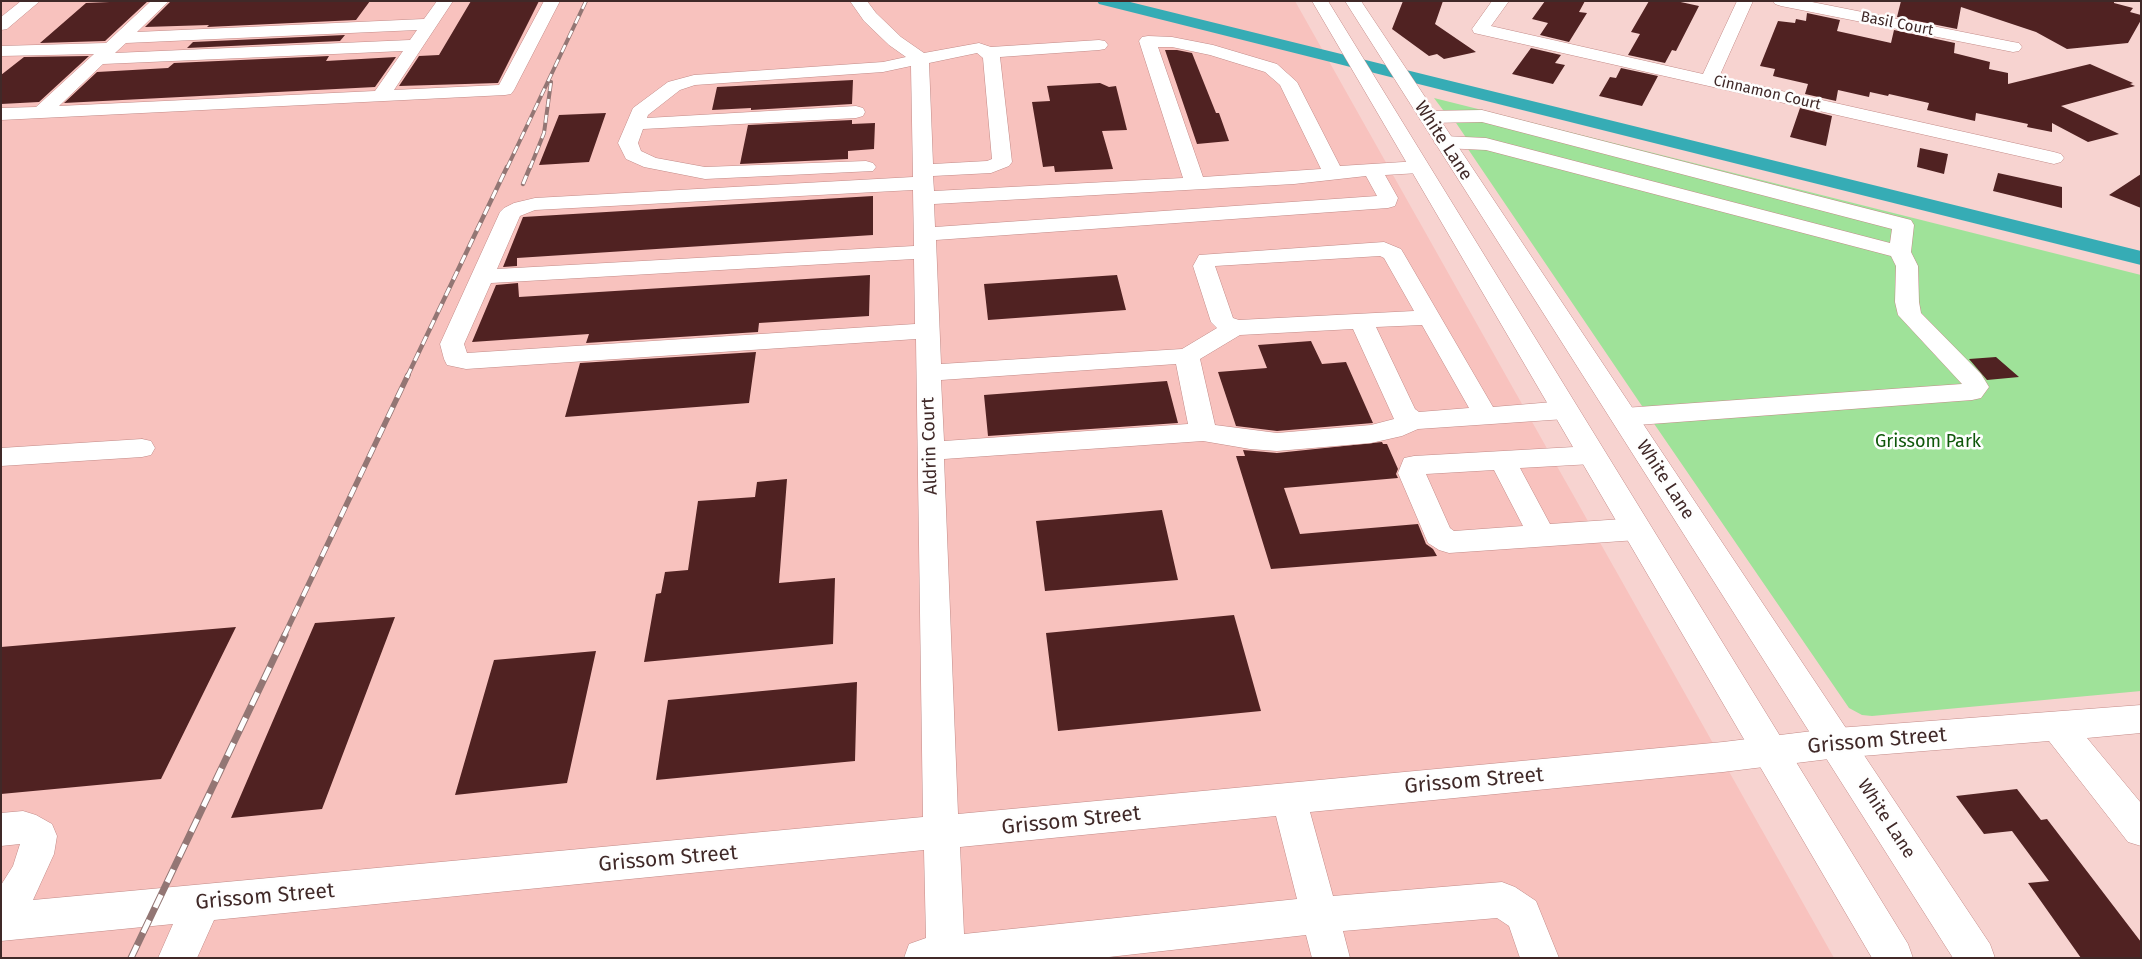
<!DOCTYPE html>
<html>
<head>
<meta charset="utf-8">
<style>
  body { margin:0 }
  #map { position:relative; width:2142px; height:959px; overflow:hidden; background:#f7d3d0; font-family:"Fira Sans",sans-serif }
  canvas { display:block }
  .frame { position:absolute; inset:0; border:2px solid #402928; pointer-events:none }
</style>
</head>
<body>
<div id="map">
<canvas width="2142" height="959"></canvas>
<div class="frame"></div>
</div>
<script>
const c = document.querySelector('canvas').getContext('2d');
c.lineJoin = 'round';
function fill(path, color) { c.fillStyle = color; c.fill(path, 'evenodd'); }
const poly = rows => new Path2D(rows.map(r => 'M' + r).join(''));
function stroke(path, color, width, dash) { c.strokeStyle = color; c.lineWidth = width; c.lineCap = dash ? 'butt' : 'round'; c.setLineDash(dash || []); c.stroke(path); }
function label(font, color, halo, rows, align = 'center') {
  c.font = font + ' "Fira Sans",sans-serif'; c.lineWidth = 5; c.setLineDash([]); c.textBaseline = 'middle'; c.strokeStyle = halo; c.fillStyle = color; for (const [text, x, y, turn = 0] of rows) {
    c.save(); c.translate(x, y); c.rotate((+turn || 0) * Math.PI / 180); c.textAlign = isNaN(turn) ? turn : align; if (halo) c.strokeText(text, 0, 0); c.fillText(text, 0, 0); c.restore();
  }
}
const built = poly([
  [1,1,1295,1,1834,958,1,958]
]);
const green = poly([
  [1434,98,2141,275,2141,691,1872,716,1862,715,1849,708,1644,409,1468,149,1473,148,1450,114,1446,114]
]);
const canal = poly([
  [1097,1,1126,1,2141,251,2141,265,1099,4,1097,1]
]);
const building = poly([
  [133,1,148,1,105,41,40,43,86,3],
  [171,1,370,1,356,20,207,27,209,25,145,27],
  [471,1,539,1,498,83,399,86,419,56,439,55],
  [1403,1,1443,1,1435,24,1476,52,1444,59,1437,54,1429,56,1392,29],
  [1545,1,1585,1,1579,12,1587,13,1569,42,1540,35,1548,23,1532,19],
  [1649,1,1676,1,1699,6,1676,51,1672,50,1665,63,1628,55,1640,34,1631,32],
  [1901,1,2114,1,2114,3,2133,8,2130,12,2141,15,2141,20,2128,43,2067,49,2036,32,1961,7,1957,29,1897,17],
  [1807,13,1840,20,1837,31,1891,43,1894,30,1955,43,1954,53,1990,62,1989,69,2008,73,2008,84,2090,64,2133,83,2130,84,2135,86,2061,106,2119,134,2088,142,2052,123,2052,132,2027,127,2028,124,1976,113,1975,121,1927,110,1929,103,1889,94,1888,96,1870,92,1869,97,1838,90,1836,101,1805,94,1808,84,1773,76,1775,69,1760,66,1778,21,1795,23,1796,19,1806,21],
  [345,35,340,41,187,48,193,42],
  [1531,48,1561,55,1555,63,1565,65,1553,84,1512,74],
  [1165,50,1177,50,1192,53,1216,113,1219,113,1229,141,1197,144],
  [89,56,39,102,1,104,1,75,24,57],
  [329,56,326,61,396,57,375,87,64,103,97,72,168,68,174,63],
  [1621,68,1658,76,1642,106,1599,96,1610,77,1616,78],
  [853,80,852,104,751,110,751,108,712,110,717,87],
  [1100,83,1109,87,1116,86,1127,130,1102,131,1113,169,1055,172,1054,166,1043,167,1032,102,1050,101,1047,86],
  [1800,108,1832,116,1826,146,1790,137],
  [606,113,589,162,539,165,559,115],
  [852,120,852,124,875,123,874,149,848,151,848,159,740,164,748,125],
  [1920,148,1948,154,1944,174,1917,167],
  [1998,173,2062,187,2062,208,1993,191],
  [2141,174,2141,208,2109,195],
  [873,196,873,235,517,258,517,266,503,267,523,217],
  [870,275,869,316,759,323,758,332,586,343,589,334,472,342,496,285,518,283,519,297],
  [1117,275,1126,310,988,320,984,284],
  [1311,341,1322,364,1346,362,1373,423,1277,431,1236,426,1218,372,1267,368,1258,345],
  [756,352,749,403,565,417,580,363],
  [1996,357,2019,377,1987,380,1969,359],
  [1167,381,1178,423,988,436,984,395],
  [1382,442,1383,444,1387,444,1398,469,1396,474,1398,478,1284,488,1300,534,1418,524,1426,544,1433,549,1437,556,1271,569,1236,456,1245,456,1243,450,1277,453],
  [787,479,779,583,835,578,833,644,644,662,656,594,661,593,665,572,688,570,698,501,755,497,757,482],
  [1162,510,1178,580,1045,591,1036,521],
  [1234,615,1261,711,1058,731,1046,633],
  [395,617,322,809,231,818,315,623],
  [236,627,161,779,1,794,1,647],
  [596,651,567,783,455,795,494,660],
  [857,682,855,761,656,780,668,700],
  [2017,789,2041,820,2047,819,2141,942,2141,958,2081,958,2028,883,2049,881,2012,831,1984,834,1956,796]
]);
const minor = poly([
  [21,1,40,1,7,29,1,30,1,17,21,1],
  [151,1,169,1,137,32,424,19,437,1,453,1,394,90,499,85,544,1,560,1,514,90,511,94,505,95,1,120,1,108,36,107,94,54,1,56,1,46,106,43,151,1],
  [417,30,410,40,115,53,126,43,417,30],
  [403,51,375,91,59,106,103,64,403,51],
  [850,1,867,1,876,13,901,37,924,53,979,43,991,47,1099,40,1105,41,1108,45,1105,49,1099,50,1000,57,1012,162,1009,166,991,173,933,176,934,191,1183,178,1139,41,1142,37,1148,36,1172,37,1213,45,1277,64,1297,82,1340,166,1419,161,1426,163,1429,167,1426,171,1419,173,1385,175,1398,198,1395,206,1388,208,936,240,941,364,1182,349,1217,328,1211,322,1193,266,1199,255,1384,242,1401,249,1404,254,1493,407,1565,401,1574,404,1578,410,1574,416,1565,419,1418,429,1402,436,1371,443,1277,451,1250,449,1203,441,944,459,958,814,1723,742,1837,728,2141,705,2141,733,2087,738,2141,803,2141,846,2128,842,2049,741,1837,758,1723,772,1310,812,1333,896,1502,882,1515,887,1536,901,1559,958,1520,958,1509,926,1497,918,1343,931,1350,958,1312,958,1306,935,1100,958,904,958,909,944,926,938,924,850,214,920,197,958,158,958,173,924,1,941,1,885,13,866,20,844,1,846,1,813,23,811,36,815,52,824,57,836,54,854,33,900,923,817,916,339,466,369,447,365,444,359,440,344,500,212,504,208,514,203,535,198,913,177,911,66,883,72,695,85,680,90,648,115,647,118,856,106,863,108,865,112,863,116,856,118,643,129,638,143,641,151,656,158,705,167,866,161,873,163,876,167,873,171,705,179,644,167,626,159,618,143,633,108,668,82,694,75,883,62,906,57,889,45,864,21,850,1],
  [1158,47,1172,47,1210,55,1265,72,1280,85,1321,169,1203,177,1158,47],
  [977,53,983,58,992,159,987,161,933,164,929,63,977,53],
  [1366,176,1377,196,935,227,934,204,1294,184,1366,176],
  [913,190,914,246,497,269,520,216,535,210,913,190],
  [1380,256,1384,258,1414,311,1239,320,1233,318,1215,266,1380,256],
  [914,259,915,324,467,353,464,344,491,283,914,259],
  [1422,325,1469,408,1419,412,1415,409,1376,327,1422,325],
  [1353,329,1394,419,1371,425,1277,433,1215,425,1200,359,1240,335,1353,329],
  [1176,364,1188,424,944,441,941,380,1176,364],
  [1276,816,1297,899,964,934,960,847,1276,816],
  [1492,1,1509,1,1491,26,1703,74,1737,1,1753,1,1719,77,2054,152,2061,154,2064,158,2061,162,2054,164,1474,33,1472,29,1492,1],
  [1773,1,1807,1,2013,42,2019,43,2022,47,2019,51,2013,52,1781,6,1775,4,1773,1],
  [1482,110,1911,220,1914,225,1911,252,1918,266,1919,302,1921,313,1981,374,1989,387,1981,398,1972,400,1624,426,1615,423,1611,417,1615,411,1624,408,1962,384,1898,315,1895,302,1896,266,1891,256,1486,150,1444,148,1437,146,1434,142,1437,138,1444,136,1486,138,1890,243,1892,229,1482,122,1428,123,1421,121,1419,117,1421,113,1428,111,1482,110],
  [142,439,151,441,155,448,151,455,142,457,1,466,1,448,142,439],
  [1592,446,1602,448,1605,455,1602,462,1592,464,1520,468,1550,524,1637,518,1647,522,1651,529,1647,536,1637,540,1449,553,1439,550,1428,543,1398,473,1404,458,1414,456,1592,446],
  [1494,470,1523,526,1454,531,1450,528,1426,474,1494,470]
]);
const major = poly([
  [1312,1,1328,1,1908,944,1913,958,1872,958,1312,1],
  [1345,1,1361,1,1990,944,1995,958,1953,958,1345,1]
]);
const railFar3 = poly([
  [507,168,586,1],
  [530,168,544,133,551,82]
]);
const railFar2 = poly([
  [523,184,530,167],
  [407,377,507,167]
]);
const railFar1 = poly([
  [284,636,408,375]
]);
const rail = poly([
  [131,958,285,635]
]);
const farStreetnames = [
  ["Basil Court",1897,24,11],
  ["Cinnamon Court",1767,93,13]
];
const streetNames = [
  ["White Lane",1443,141,57],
  ["Aldrin Court",930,446,-92],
  ["White Lane",1665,480,57],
  ["White Lane",1886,819,57]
];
const parkNames = [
  ["Grissom Park",1928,442]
];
const nearStreetnames = [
  ["Grissom Street",1877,741,-5],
  ["Grissom Street",1474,781,-5],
  ["Grissom Street",1071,821,-6],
  ["Grissom Street",668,859,-5],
  ["Grissom Street",265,897,-5]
];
fill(built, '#f8c2be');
fill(green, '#9fe299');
fill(canal, '#36acb5');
fill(building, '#502222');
stroke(minor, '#c38b88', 1);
stroke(major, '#c38b88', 1);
fill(minor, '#fff');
fill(major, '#fff');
stroke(railFar3, '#937674', 4);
stroke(railFar2, '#937674', 4.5);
stroke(railFar1, '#937674', 5.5);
stroke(rail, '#937674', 7);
stroke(railFar3, '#fefefe', 2.5, [8]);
stroke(railFar2, '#fefefe', 3, [9]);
stroke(railFar1, '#fefefe', 4, [11]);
stroke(rail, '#fefefe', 5, [14]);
label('15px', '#402928', '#fefefe', farStreetnames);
label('18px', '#402928', '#fefefe', streetNames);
label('18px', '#0e570a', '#fefefe', parkNames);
label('21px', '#402928', '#fefefe', nearStreetnames);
</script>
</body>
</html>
